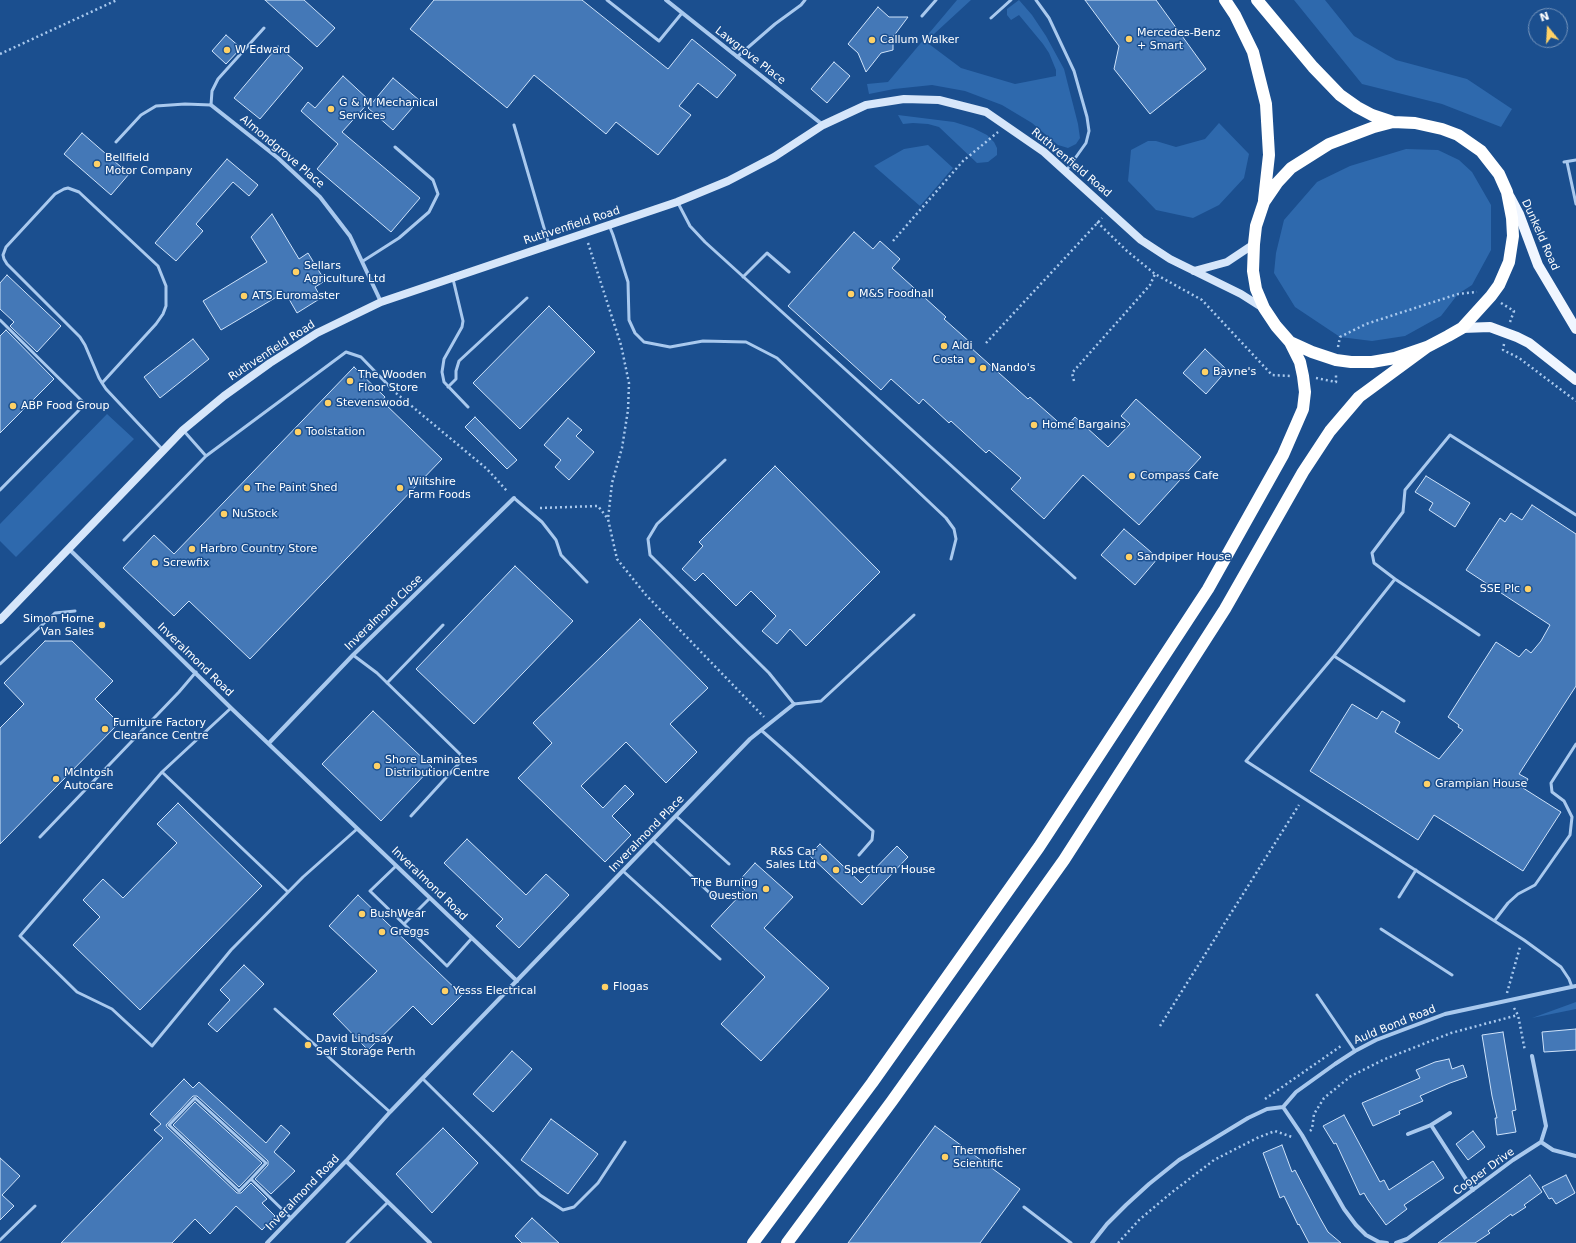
<!DOCTYPE html>
<html>
<head>
<meta charset="utf-8">
<style>
  body { margin:0 }
  #map { position:relative; width:1576px; height:1243px; overflow:hidden; background:#1b4f8f; font-family:"DejaVu Sans",sans-serif }
  canvas { display:block }
  .north { position:absolute; left:1528px; top:8px; width:40px; height:40px; box-sizing:border-box; background:#1b4f8f; border:1px solid #7695bc; border-radius:50%; rotate:342deg; font-size:11px; font-weight:700; line-height:16px; text-align:center; color:#fff }
  .north::after { content:''; display:block; margin:auto; width:14px; height:18px; background:#ffd166; clip-path:polygon(50% 0,100% 100%,50% 72%,0 100%) }
</style>
</head>
<body>
<div id="map">
<canvas width="1576" height="1243"></canvas>
<div class="north">N</div>
</div>
<script>
const c = document.querySelector('canvas').getContext('2d');
c.lineJoin = 'round';
function fill(path, color) { c.fillStyle = color; c.fill(path, 'evenodd'); }
const poly = rows => new Path2D(rows.map(r => 'M' + r).join(''));
function stroke(path, color, width, dash) { c.strokeStyle = color; c.lineWidth = width; c.lineCap = dash ? 'butt' : 'round'; c.setLineDash(dash || []); c.stroke(path); }
function label(font, color, halo, rows, align = 'center') {
  c.font = font + ' "DejaVu Sans",sans-serif'; c.lineWidth = 3; c.setLineDash([]); c.textBaseline = 'middle'; c.strokeStyle = halo; c.fillStyle = color; for (const [text, x, y, turn = 0] of rows) {
    c.save(); c.translate(x, y); c.rotate((+turn || 0) * Math.PI / 180); c.textAlign = isNaN(turn) ? turn : align; if (halo) c.strokeText(text, 0, 0); c.fillText(text, 0, 0); c.restore();
  }
}
const green = poly([
  [957,0,971,0,934,34,929,44,961,68,1015,84,1056,76,1056,70,1049,53,1043,44,1019,15,1011,20,1007,15,1007,9,1019,0,1032,15,1046,36,1064,69,1078,124,1080,138,1076,144,1068,148,1058,145,1032,123,1002,105,965,91,932,85,894,89,869,94,867,84,888,82],
  [1294,0,1325,0,1354,36,1396,60,1467,79,1512,109,1501,127,1442,104,1362,84],
  [898,115,954,122,973,128,987,135,994,142,997,148,997,155,988,162,977,163,939,127,928,124,913,123,903,124],
  [1219,123,1249,154,1244,178,1219,205,1193,218,1156,210,1128,181,1131,150,1148,141,1156,141,1176,147,1205,139],
  [928,145,953,168,920,206,874,166,904,149],
  [1406,149,1438,150,1459,160,1472,172,1491,205,1491,250,1472,285,1458,294,1441,316,1405,336,1372,341,1340,337,1295,307,1274,273,1276,253,1284,220,1317,182,1350,166],
  [107,414,134,439,16,557,0,541,0,524],
  [1576,1002,1576,1009,1532,1018]
]);
const building = poly([
  [265,0,304,0,335,28,317,47,265,0],
  [434,0,582,0,668,69,692,39,736,75,717,98,698,83,679,106,691,115,658,155,616,122,606,134,534,75,507,108,410,29,434,0],
  [1085,0,1156,0,1206,69,1150,114,1114,69,1119,46,1085,0],
  [878,7,889,17,908,17,893,37,893,50,881,53,866,72,858,53,848,44,878,7],
  [226,35,241,48,226,64,212,51,226,35],
  [278,46,303,68,260,119,234,98,278,46],
  [834,62,850,76,827,103,811,89,834,62],
  [343,76,370,101,342,132,420,198,391,232,317,169,338,144,301,111,308,102,315,108,343,76],
  [393,78,419,100,393,130,368,108,393,78],
  [82,133,129,174,111,195,64,154,82,133],
  [227,159,258,185,249,196,233,182,196,224,203,231,176,261,155,243,227,159],
  [272,214,299,259,308,253,325,281,315,287,321,298,297,313,285,292,221,330,203,301,267,262,251,237,272,214],
  [854,232,873,249,880,241,900,259,892,268,946,317,944,319,972,344,970,347,1028,399,1030,397,1065,428,1075,417,1108,447,1130,424,1121,416,1136,399,1201,457,1139,525,1083,475,1044,519,1011,489,1021,478,989,450,986,453,951,421,949,423,923,399,919,404,891,379,881,390,788,306,854,232],
  [7,275,61,326,37,352,10,326,14,322,0,309,0,283,7,275],
  [549,306,595,352,520,429,473,383,549,306],
  [6,330,54,379,0,433,0,336,6,330],
  [193,339,209,359,160,398,144,377,193,339],
  [1205,349,1227,370,1206,394,1183,373,1205,349],
  [354,367,385,397,382,401,442,459,250,659,189,601,174,616,123,568,154,535,174,554,354,367],
  [475,417,517,460,507,469,465,427,475,417],
  [568,418,582,430,576,436,594,452,569,480,555,467,561,460,544,445,568,418],
  [775,466,880,572,806,646,790,629,777,644,762,631,776,616,751,591,736,606,703,573,695,581,682,569,703,546,699,542,775,466],
  [1426,476,1470,503,1455,527,1429,510,1433,503,1415,492,1426,476],
  [1532,505,1576,534,1576,686,1519,774,1528,779,1523,788,1561,812,1523,871,1434,815,1418,840,1310,771,1352,704,1377,719,1382,711,1400,722,1395,732,1439,759,1463,730,1458,727,1459,725,1448,717,1496,642,1519,657,1526,649,1531,653,1541,641,1550,625,1466,570,1500,518,1505,522,1511,513,1522,520,1532,505],
  [1124,529,1158,558,1135,585,1101,555,1124,529],
  [515,566,573,621,474,724,416,669,515,566],
  [640,619,708,688,670,724,697,752,666,783,626,742,581,786,603,808,625,785,634,794,612,816,631,835,605,862,518,778,552,743,533,723,640,619],
  [45,641,72,641,113,681,95,699,119,723,0,844,0,728,24,704,4,683,45,641],
  [373,711,432,767,381,821,322,764,373,711],
  [178,803,262,886,140,1010,73,945,100,917,83,900,103,879,123,898,177,843,157,824,178,803],
  [467,839,526,895,546,874,569,895,519,948,496,926,503,919,444,863,467,839],
  [820,844,861,883,897,846,908,857,862,905,809,855,820,844],
  [755,863,793,897,764,928,829,988,761,1061,721,1024,765,977,711,926,745,890,737,883,755,863],
  [358,895,462,995,432,1025,413,1006,368,1050,333,1014,377,971,329,926,358,895],
  [244,965,264,984,217,1032,208,1024,230,1000,220,990,244,965],
  [1576,1029,1576,1050,1544,1052,1542,1032,1576,1029],
  [1503,1032,1516,1110,1512,1111,1516,1132,1497,1135,1495,1118,1497,1118,1492,1096,1482,1035,1503,1032],
  [512,1051,532,1069,493,1112,473,1094,512,1051],
  [1449,1059,1452,1069,1463,1065,1467,1077,1450,1083,1420,1096,1423,1101,1399,1111,1400,1114,1373,1126,1362,1103,1420,1078,1416,1070,1435,1062,1449,1059],
  [184,1079,193,1088,199,1082,266,1143,281,1125,290,1133,274,1152,295,1171,271,1194,255,1179,268,1165,268,1161,197,1096,193,1096,166,1125,167,1127,237,1193,241,1193,251,1183,267,1199,262,1203,275,1216,262,1230,236,1206,210,1234,195,1219,172,1243,61,1243,163,1138,154,1130,161,1124,150,1114,184,1079],
  [195,1102,262,1163,239,1187,173,1125,195,1102],
  [1344,1115,1380,1182,1384,1180,1389,1190,1433,1161,1444,1178,1404,1205,1407,1209,1386,1225,1368,1200,1364,1193,1360,1195,1336,1143,1334,1144,1323,1126,1344,1115],
  [551,1119,598,1154,568,1194,521,1160,551,1119],
  [935,1126,1020,1189,980,1243,848,1243,935,1126],
  [443,1128,478,1163,432,1213,396,1174,443,1128],
  [1473,1131,1485,1147,1468,1160,1456,1144,1473,1131],
  [1282,1145,1292,1172,1295,1170,1320,1218,1328,1232,1341,1243,1309,1243,1299,1224,1298,1225,1284,1196,1280,1198,1263,1153,1282,1145],
  [0,1158,20,1176,2,1195,14,1206,0,1220,0,1158],
  [1530,1175,1542,1192,1524,1205,1526,1207,1512,1216,1511,1214,1488,1231,1490,1233,1475,1243,1438,1243,1530,1175],
  [1566,1175,1575,1193,1556,1204,1552,1198,1549,1199,1542,1187,1566,1175],
  [532,1218,559,1243,522,1243,515,1236,532,1218]
]);
const path = poly([
  [0,54,117,0],
  [1097,222,1127,251,1155,274,1202,300,1272,375,1291,376],
  [893,241,963,161,998,132],
  [588,243,621,345,629,383,628,410,622,448,612,483,608,519,617,559,646,595,764,717],
  [1501,303,1514,311,1510,322],
  [986,343,1102,218],
  [1504,344,1503,350,1519,358,1576,401],
  [1338,347,1340,337,1366,324,1458,294,1477,292],
  [1316,378,1336,382,1336,373],
  [1074,381,1072,373,1150,285,1155,274],
  [396,393,487,469,507,491],
  [540,508,598,506,608,519],
  [1507,993,1520,947],
  [1514,1008,1518,1015,1525,1051],
  [1160,1026,1299,805],
  [1265,1099,1341,1046],
  [1310,1131,1312,1129,1314,1114,1324,1098,1351,1076,1385,1059,1451,1033,1518,1015],
  [1118,1243,1139,1220,1171,1193,1214,1160,1257,1138,1275,1131,1292,1137]
]);
const lane = poly([
  [607,0,659,41,682,13],
  [1036,0,1049,18,1074,71,1087,117,1089,131,1086,143,1066,171],
  [922,16,936,0],
  [991,18,1011,0],
  [737,57,775,24,801,5,805,0],
  [514,125,549,245],
  [116,142,141,115,156,106,185,104,211,105,212,91,218,79,264,28],
  [1564,162,1576,160],
  [1567,162,1576,204],
  [678,203,690,226,705,242,1075,578],
  [609,225,613,235,628,282,629,320,635,333,644,342,670,347,703,341,746,342,777,358,946,518,954,529,956,539,951,559],
  [363,261,399,238,429,212,438,194,433,180,395,147],
  [743,277,767,253,789,272],
  [453,279,463,321,462,327,444,359,442,372,444,382,468,407],
  [0,320,85,404,0,490],
  [102,383,156,324,163,314,166,306,166,286,158,266,79,192,68,188,64,189,55,194,6,247,3,255,4,259,7,264,80,337,85,345,99,378,102,383,106,389,163,450],
  [448,387,456,379,456,371,459,361,527,298],
  [183,430,206,456,346,352,361,357,391,388],
  [725,460,657,524,648,539,650,555,769,673,794,704,821,701,914,615],
  [514,498,542,522,556,540,561,555,587,582],
  [124,540,206,456],
  [1395,579,1374,563,1372,553,1403,512,1405,490,1450,435,1576,515],
  [1479,635,1395,579,1334,656,1246,761,1524,940,1561,967,1569,979,1572,987],
  [353,655,377,673,464,758,411,816],
  [1334,656,1404,701],
  [0,664,55,613,75,611],
  [387,683,443,625],
  [231,708,162,772,20,936,77,992,112,1009,152,1046,231,950,303,877,357,829],
  [761,730,786,752,873,831,872,840,859,855],
  [162,772,288,892],
  [676,816,729,864],
  [40,837,179,692,196,672],
  [653,840,715,898],
  [396,866,370,891,447,966,472,938],
  [623,871,720,959],
  [1399,897,1416,870],
  [1495,920,1508,903,1518,894,1535,885,1570,835,1572,817,1564,801,1552,792,1551,783,1576,744],
  [404,924,430,898],
  [1381,929,1452,975],
  [1317,995,1355,1051],
  [275,1009,390,1112],
  [423,1079,540,1195,563,1210,574,1207,598,1183,625,1142],
  [251,1179,266,1163,195,1098,169,1125,239,1191,251,1179,291,1218],
  [1024,1207,1071,1243],
  [0,1240,35,1206],
  [347,1243,388,1202]
]);
const street = poly([
  [666,0,823,125],
  [211,105,278,158,320,197,350,236,381,302],
  [68,548,231,708,517,981],
  [269,743,353,655,514,498],
  [1532,1056,1546,1126,1541,1142],
  [1283,1107,1302,1135,1344,1209,1356,1225,1366,1235,1379,1242,1387,1243],
  [1431,1125,1473,1190],
  [1408,1134,1431,1125,1450,1113],
  [346,1161,430,1243],
  [267,1243,346,1161,390,1112,750,739,794,704],
  [1092,1243,1107,1224,1126,1205,1149,1184,1179,1160,1248,1118,1267,1109,1283,1107,1296,1092,1335,1064,1355,1051,1376,1040,1445,1014,1576,986],
  [1396,1243,1407,1239,1513,1160,1541,1142,1553,1150,1576,1156]
]);
const secondary = poly([
  [1194,271,1227,262,1254,244],
  [0,620,183,430,224,396,270,363,317,333,381,302,677,202,728,181,774,157,823,125,866,105,904,99,939,100,986,112,1044,152,1141,240,1170,259,1241,294,1263,308]
]);
const primary = poly([
  [1510,197,1519,214,1538,265,1576,329],
  [1462,328,1490,327,1517,337,1529,343,1576,380]
]);
const highway = poly([
  [1225,0,1235,15,1253,52,1266,104,1269,155,1264,200],
  [1257,0,1313,67,1340,95,1357,107,1372,115,1393,122],
  [1393,122,1415,123,1442,129,1458,135,1481,151,1499,174,1507,192,1512,218,1513,236,1509,262,1499,285,1491,296,1462,328,1448,336,1427,347,1395,358,1372,362,1351,362,1336,360,1312,352,1290,342,1276,326,1264,308,1256,289,1253,271,1254,244,1256,226,1264,202,1277,183,1291,168,1329,144,1374,127,1393,122],
  [753,1243,872,1083,1039,847,1208,589,1283,455,1303,409,1305,392,1303,376,1300,362,1290,342],
  [787,1243,892,1101,1064,860,1225,609,1303,472,1330,431,1359,397,1427,347]
]);
const markers = [
  [1129,39,4,"#ffd166"],
  [872,40,4,"#ffd166"],
  [227,50,4,"#ffd166"],
  [331,109,4,"#ffd166"],
  [97,164,4,"#ffd166"],
  [296,272,4,"#ffd166"],
  [851,294,4,"#ffd166"],
  [244,296,4,"#ffd166"],
  [944,346,4,"#ffd166"],
  [972,360,4,"#ffd166"],
  [983,368,4,"#ffd166"],
  [1205,372,4,"#ffd166"],
  [350,381,4,"#ffd166"],
  [328,403,4,"#ffd166"],
  [13,406,4,"#ffd166"],
  [1034,425,4,"#ffd166"],
  [298,432,4,"#ffd166"],
  [1132,476,4,"#ffd166"],
  [247,488,4,"#ffd166"],
  [400,488,4,"#ffd166"],
  [224,514,4,"#ffd166"],
  [192,549,4,"#ffd166"],
  [1129,557,4,"#ffd166"],
  [155,563,4,"#ffd166"],
  [1528,589,4,"#ffd166"],
  [102,625,4,"#ffd166"],
  [105,729,4,"#ffd166"],
  [377,766,4,"#ffd166"],
  [56,779,4,"#ffd166"],
  [1427,784,4,"#ffd166"],
  [824,858,4,"#ffd166"],
  [836,870,4,"#ffd166"],
  [766,889,4,"#ffd166"],
  [362,914,4,"#ffd166"],
  [382,932,4,"#ffd166"],
  [605,987,4,"#ffd166"],
  [445,991,4,"#ffd166"],
  [308,1045,4,"#ffd166"],
  [945,1157,4,"#ffd166"]
];
const poiNames = [
  ["Mercedes-Benz",1137,33],
  ["+ Smart",1137,46],
  ["Callum Walker",880,40],
  ["W Edward",235,50],
  ["G & M Mechanical",339,103],
  ["Services",339,116],
  ["Bellfield",105,158],
  ["Motor Company",105,171],
  ["Sellars",304,266],
  ["Agriculture Ltd",304,279],
  ["M&S Foodhall",859,294],
  ["ATS Euromaster",252,296],
  ["Aldi",952,346],
  ["Costa",964,360,"right"],
  ["Nando's",991,368],
  ["Bayne's",1213,372],
  ["The Wooden",358,375],
  ["Floor Store",358,388],
  ["Stevenswood",336,403],
  ["ABP Food Group",21,406],
  ["Home Bargains",1042,425],
  ["Toolstation",306,432],
  ["Compass Cafe",1140,476],
  ["Wiltshire",408,482],
  ["Farm Foods",408,495],
  ["The Paint Shed",255,488],
  ["NuStock",232,514],
  ["Harbro Country Store",200,549],
  ["Sandpiper House",1137,557],
  ["Screwfix",163,563],
  ["SSE Plc",1520,589,"right"],
  ["Simon Horne",94,619,"right"],
  ["Van Sales",94,632,"right"],
  ["Furniture Factory",113,723],
  ["Clearance Centre",113,736],
  ["Shore Laminates",385,760],
  ["Distribution Centre",385,773],
  ["McIntosh",64,773],
  ["Autocare",64,786],
  ["Grampian House",1435,784],
  ["R&S Car",816,852,"right"],
  ["Sales Ltd",816,865,"right"],
  ["Spectrum House",844,870],
  ["The Burning",758,883,"right"],
  ["Question",758,896,"right"],
  ["BushWear",370,914],
  ["Greggs",390,932],
  ["Flogas",613,987],
  ["Yesss Electrical",453,991],
  ["David Lindsay",316,1039],
  ["Self Storage Perth",316,1052],
  ["Thermofisher",953,1151],
  ["Scientific",953,1164]
];
const streetNames = [
  ["Lawgrove Place",750,56,38],
  ["Almondgrove Place",282,152,40],
  ["Ruthvenfield Road",1071,163,40],
  ["Ruthvenfield Road",572,226,-18],
  ["Dunkeld Road",1540,235,66],
  ["Ruthvenfield Road",272,351,-33],
  ["Inveralmond Close",384,613,-44],
  ["Inveralmond Road",195,660,44],
  ["Inveralmond Place",647,834,-46],
  ["Inveralmond Road",429,884,44],
  ["Auld Bond Road",1395,1025,-22],
  ["Cooper Drive",1484,1172,-36],
  ["Inveralmond Road",303,1193,-46]
];
fill(green, '#2e69ad');
fill(building, '#4478b7');
stroke(building, '#cfe3fa', 1);
stroke(path, '#a9c9ee', 2.5, [2, 3]);
stroke(lane, '#a9c9ee', 3);
stroke(street, '#a9c9ee', 4);
stroke(secondary, '#d6e6fa', 8);
stroke(primary, '#f0f6ff', 10);
stroke(highway, '#fff', 12);
for (const [x, y, r, color] of markers) { const dot = new Path2D(); dot.arc(x, y, r, 0, 2 * Math.PI); c.fillStyle = color; c.fill(dot); stroke(dot, '#1b4f8f', 1.5); }
label('11px', '#fff', '#1b4f8f', poiNames, 'left');
label('11px', '#fff', '#1b4f8f', streetNames);
</script>
</body>
</html>
